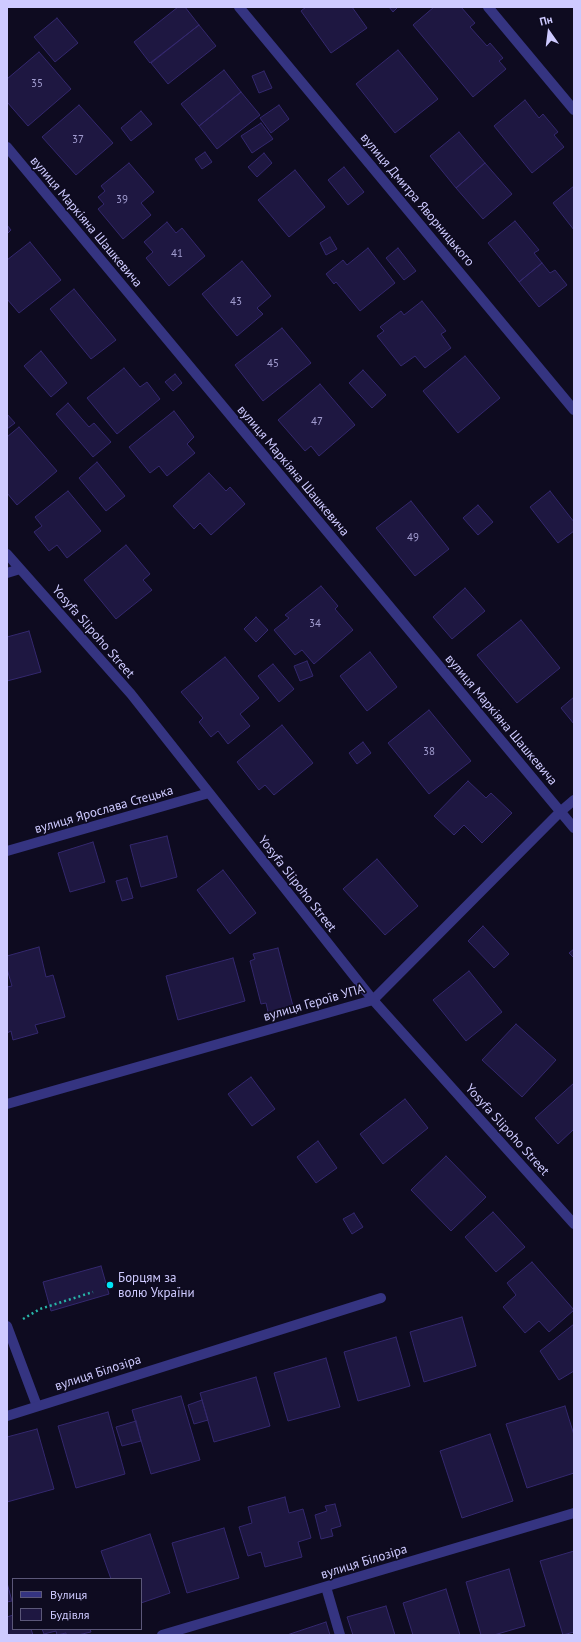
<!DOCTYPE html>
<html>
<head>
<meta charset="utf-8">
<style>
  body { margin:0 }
  #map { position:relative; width:581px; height:1642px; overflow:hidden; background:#0e0b20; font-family:"PT Sans",sans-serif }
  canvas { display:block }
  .frame { position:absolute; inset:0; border:8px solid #cecaff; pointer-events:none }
  .legend { position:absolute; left:12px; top:1578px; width:130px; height:52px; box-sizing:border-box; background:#0e0b20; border:1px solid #5b5779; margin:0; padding:5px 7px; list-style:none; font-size:12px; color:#cecaff }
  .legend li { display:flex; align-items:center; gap:8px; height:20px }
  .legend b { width:20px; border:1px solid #5b5779 }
  .north { position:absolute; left:529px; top:12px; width:40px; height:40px; -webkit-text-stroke:3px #0e0b20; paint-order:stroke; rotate:346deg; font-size:11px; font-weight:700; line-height:16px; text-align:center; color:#cecaff }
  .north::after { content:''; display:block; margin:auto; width:14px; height:18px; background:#cecaff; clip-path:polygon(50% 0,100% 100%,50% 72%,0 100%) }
</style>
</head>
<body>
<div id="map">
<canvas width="581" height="1642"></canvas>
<div class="frame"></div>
<ul class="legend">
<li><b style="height:5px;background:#353481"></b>Вулиця</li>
<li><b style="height:11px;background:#1e1741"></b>Будівля</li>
</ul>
<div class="north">Пн</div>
</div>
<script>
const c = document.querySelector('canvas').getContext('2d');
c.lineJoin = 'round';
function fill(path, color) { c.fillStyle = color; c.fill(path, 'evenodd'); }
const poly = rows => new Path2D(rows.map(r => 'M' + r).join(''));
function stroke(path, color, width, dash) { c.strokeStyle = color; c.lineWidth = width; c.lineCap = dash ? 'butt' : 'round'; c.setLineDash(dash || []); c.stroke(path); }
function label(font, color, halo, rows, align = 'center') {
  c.font = font + ' "PT Sans",sans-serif'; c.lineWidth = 3.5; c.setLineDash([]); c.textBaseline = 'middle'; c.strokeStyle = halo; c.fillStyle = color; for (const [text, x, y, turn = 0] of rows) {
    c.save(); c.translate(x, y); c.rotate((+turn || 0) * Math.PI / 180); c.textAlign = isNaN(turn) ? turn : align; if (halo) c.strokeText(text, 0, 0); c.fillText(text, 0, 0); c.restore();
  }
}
const building = poly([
  [178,7,185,7,199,25,150,63,134,42,178,7],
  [306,7,352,7,367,28,331,53,301,11,306,7],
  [389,7,398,7,393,12,389,7],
  [434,7,461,7,475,23,470,27,487,46,490,43,503,58,499,61,506,69,473,97,413,25,434,7],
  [57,18,78,43,55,62,34,37,57,18],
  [199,25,216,46,168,84,151,63,199,25],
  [398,50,438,99,395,133,356,84,398,50],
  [39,52,71,89,28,126,7,102,7,79,39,52],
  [224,70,241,92,199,126,181,104,224,70],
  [264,71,272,88,259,93,252,76,264,71],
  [241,92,260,115,217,149,199,126,241,92],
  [525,100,539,118,543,114,558,132,554,135,564,147,532,173,494,126,525,100],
  [79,105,113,143,76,175,42,137,79,105],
  [279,105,289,119,271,133,260,118,279,105],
  [141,111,152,124,131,141,121,128,141,111],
  [261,123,273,139,252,153,241,136,261,123],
  [459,132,485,163,456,188,430,156,459,132],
  [205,152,212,162,202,169,195,159,205,152],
  [264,153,272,163,257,177,248,167,264,153],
  [129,163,154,192,141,203,151,215,123,239,98,209,104,204,98,197,105,191,101,186,129,163],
  [485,163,512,194,483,219,456,188,485,163],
  [344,167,364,192,348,205,328,180,344,167],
  [295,170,325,207,289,237,258,200,295,170],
  [574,186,574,230,553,203,574,186],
  [515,221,539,250,534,253,542,263,519,282,488,243,515,221],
  [167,222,176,233,182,228,205,256,169,286,146,258,153,252,144,242,167,222],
  [7,225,11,230,7,234,7,225],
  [330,237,337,249,326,255,320,243,330,237],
  [30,242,61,280,19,313,7,299,7,260,30,242],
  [368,248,395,283,360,311,336,282,334,284,326,274,343,260,347,265,368,248],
  [398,248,416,271,404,280,386,258,398,248],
  [242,261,271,296,257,308,263,314,237,336,202,294,242,261],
  [542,263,550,273,555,270,567,285,539,307,519,282,542,263],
  [74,289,116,340,91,359,50,309,74,289],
  [422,301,446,331,441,334,451,348,425,368,415,356,401,366,377,336,384,331,380,327,401,311,404,315,422,301],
  [282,328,311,363,263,401,235,365,282,328],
  [41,351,67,383,51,397,24,366,41,351],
  [465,356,500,398,458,433,423,391,465,356],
  [124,368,140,387,147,382,160,399,117,434,87,398,124,368],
  [363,370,386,395,372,408,349,383,363,370],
  [175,374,182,383,173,391,165,382,175,374],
  [320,384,355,425,319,456,311,446,305,451,278,420,320,384],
  [68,403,89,427,94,423,111,442,93,457,56,414,68,403],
  [174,411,194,437,187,444,195,453,167,476,159,466,150,473,129,447,174,411],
  [7,414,15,423,7,429,7,414],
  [19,427,57,471,17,505,7,493,7,437,19,427],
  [97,462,125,496,106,511,79,478,97,462],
  [209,473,226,491,230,487,245,504,211,535,200,523,194,529,173,506,209,473],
  [68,491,101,531,67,558,57,545,49,551,34,532,42,526,35,517,68,491],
  [550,491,574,522,574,531,558,543,530,507,550,491],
  [411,501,449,549,415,576,376,528,411,501],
  [478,505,493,522,478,535,463,518,478,505],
  [126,545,150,574,143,580,152,590,116,619,84,580,126,545],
  [321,586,338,606,335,609,353,630,314,664,302,650,295,655,274,630,289,618,285,615,321,586],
  [465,588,485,611,452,639,433,617,465,588],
  [256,617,268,630,256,642,244,629,256,617],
  [521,620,560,668,517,703,477,655,521,620],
  [29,631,41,672,7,681,7,637,29,631],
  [370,652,397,687,367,711,340,676,370,652],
  [225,657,259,698,240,714,250,726,228,744,218,731,211,737,199,722,203,718,181,692,225,657],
  [307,661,313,676,300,681,294,666,307,661],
  [273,664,294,689,279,702,258,676,273,664],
  [574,697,574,724,561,708,574,697],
  [429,710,471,761,429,794,388,743,429,710],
  [282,725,313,763,274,795,265,785,259,790,237,762,282,725],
  [363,742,371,753,357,764,349,753,363,742],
  [468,781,486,798,491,793,512,813,482,843,464,825,454,835,434,816,468,781],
  [167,836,177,877,141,887,130,845,167,836],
  [93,842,105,882,70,892,58,853,93,842],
  [377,859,418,906,385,935,343,889,377,859],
  [223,870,256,913,230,934,197,890,223,870],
  [127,878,133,898,122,901,116,881,127,878],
  [483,926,509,954,494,968,468,941,483,926],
  [39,947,46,977,53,975,65,1017,35,1025,38,1033,13,1040,11,1031,7,1033,7,987,12,986,7,969,7,956,39,947],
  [278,948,294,1010,269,1016,266,1003,261,1004,250,961,255,959,253,954,278,948],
  [574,949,574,958,569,953,574,949],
  [233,958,245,1001,178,1020,166,976,233,958],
  [469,971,502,1012,466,1041,433,1000,469,971],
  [516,1024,556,1060,522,1097,482,1060,516,1024],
  [251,1077,275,1109,252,1126,228,1094,251,1077],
  [574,1083,574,1129,558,1144,535,1118,574,1083],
  [405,1099,428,1128,383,1164,360,1134,405,1099],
  [318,1141,337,1168,316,1183,297,1157,318,1141],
  [446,1156,486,1197,451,1231,411,1190,446,1156],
  [493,1212,525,1247,496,1272,465,1237,493,1212],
  [354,1213,363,1227,352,1234,343,1219,354,1213],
  [532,1262,574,1310,549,1332,539,1321,525,1333,503,1307,516,1295,507,1283,532,1262],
  [101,1266,109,1294,51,1311,43,1282,101,1266],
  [462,1317,476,1366,424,1382,410,1332,462,1317],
  [574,1324,574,1371,559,1380,540,1351,574,1324],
  [396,1337,410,1386,358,1401,344,1352,396,1337],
  [326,1358,340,1407,288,1421,274,1373,326,1358],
  [256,1377,270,1426,214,1442,200,1393,256,1377],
  [181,1396,200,1460,151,1474,132,1410,181,1396],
  [202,1400,208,1420,194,1424,188,1405,202,1400],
  [565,1406,574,1435,574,1473,527,1488,506,1424,565,1406],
  [108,1412,125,1474,76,1488,58,1426,108,1412],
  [136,1421,141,1441,122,1446,116,1427,136,1421],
  [37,1429,54,1489,7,1502,7,1437,37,1429],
  [490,1434,513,1501,462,1518,440,1451,490,1434],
  [285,1497,289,1513,303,1509,311,1538,298,1542,302,1557,265,1567,261,1552,248,1556,239,1527,252,1523,248,1507,285,1497],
  [335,1504,341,1526,331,1529,333,1536,321,1539,315,1515,327,1511,325,1506,335,1504],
  [224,1528,239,1578,187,1593,172,1543,224,1528],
  [150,1534,170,1593,141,1603,141,1579,111,1579,101,1551,150,1534],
  [574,1551,574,1632,563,1635,540,1561,574,1551],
  [509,1569,525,1626,494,1635,481,1635,466,1582,509,1569],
  [7,1583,12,1601,7,1602,7,1583],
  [446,1589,460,1635,413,1635,403,1603,446,1589],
  [386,1606,395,1635,353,1635,347,1617,386,1606],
  [13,1615,13,1629,31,1629,33,1635,7,1635,7,1617,13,1615],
  [326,1622,330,1635,287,1635,326,1622],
  [42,1629,90,1629,91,1632,78,1635,66,1635,66,1633,57,1635,56,1631,44,1634,42,1629]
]);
const path = poly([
  [23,1319,40,1309,93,1292]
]);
const service = poly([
  [560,812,574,800],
  [7,1326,37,1406],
  [326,1587,340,1635]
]);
const minor = poly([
  [239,7,574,410],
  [488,7,574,110],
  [7,147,574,828],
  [7,554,131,694,373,1000,574,1224],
  [7,573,20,569],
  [7,851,209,793],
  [7,1104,373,1000,560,812],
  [7,1416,381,1298],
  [162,1635,574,1513]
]);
const markers = [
  [110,1285,4,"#00e4f5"]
];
const numberNames = [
  ["35",37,84],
  ["37",78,140],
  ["39",122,200],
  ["41",177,254],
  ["43",236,302],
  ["45",273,364],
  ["47",317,422],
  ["49",413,538],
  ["34",315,624],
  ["38",429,752]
];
const streetNames = [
  ["вулиця Дмитра Яворницького",417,200,50],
  ["вулиця Маркіяна Шашкевича",86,222,50],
  ["вулиця Маркіяна Шашкевича",293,471,50],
  ["Yosyfa Slipoho Street",93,632,49],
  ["вулиця Маркіяна Шашкевича",501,720,50],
  ["вулиця Ярослава Стецька",104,810,-16],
  ["Yosyfa Slipoho Street",297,884,52],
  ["вулиця Героїв УПА",314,1003,-16],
  ["Yosyfa Slipoho Street",507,1130,48],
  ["вулиця Білозіра",98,1373,-18],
  ["вулиця Білозіра",364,1562,-17]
];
const poiNames = [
  ["Борцям за",118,1278],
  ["волю України",118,1293]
];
fill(building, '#1e1741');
stroke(building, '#34286e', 1);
stroke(path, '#28b5a8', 2.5, [2, 3]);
stroke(service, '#353481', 10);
stroke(minor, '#353481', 10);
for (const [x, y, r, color] of markers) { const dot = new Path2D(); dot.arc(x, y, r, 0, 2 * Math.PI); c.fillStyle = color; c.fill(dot); stroke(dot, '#0e0b20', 1.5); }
label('11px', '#a29dd0', null, numberNames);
label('13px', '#cecaff', '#0e0b20', streetNames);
label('13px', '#cecaff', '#0e0b20', poiNames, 'left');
</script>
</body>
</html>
